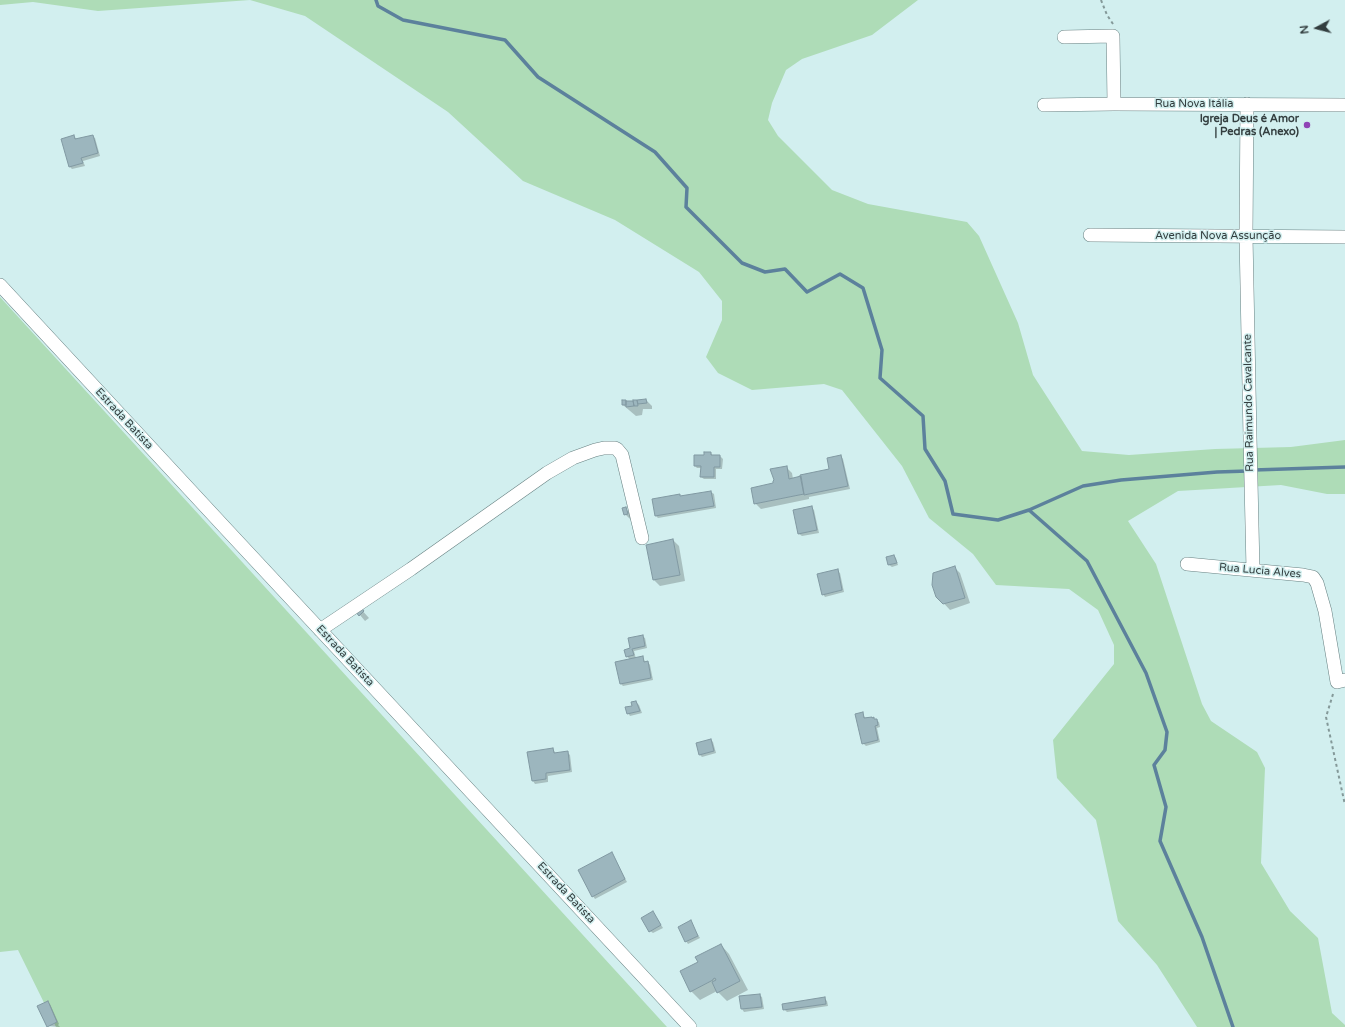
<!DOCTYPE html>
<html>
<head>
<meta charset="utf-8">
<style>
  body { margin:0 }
  #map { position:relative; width:1345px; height:1027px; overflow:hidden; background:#d2efef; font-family:"Varela Round",sans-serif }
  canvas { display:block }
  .north { position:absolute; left:1297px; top:8px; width:40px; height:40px; -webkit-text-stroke:3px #d2efef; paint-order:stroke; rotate:263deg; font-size:11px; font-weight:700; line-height:16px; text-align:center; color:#333e3f }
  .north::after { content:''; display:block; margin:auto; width:14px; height:18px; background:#333e3f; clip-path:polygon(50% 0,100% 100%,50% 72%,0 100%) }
</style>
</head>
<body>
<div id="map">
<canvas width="1345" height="1027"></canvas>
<div class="north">N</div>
</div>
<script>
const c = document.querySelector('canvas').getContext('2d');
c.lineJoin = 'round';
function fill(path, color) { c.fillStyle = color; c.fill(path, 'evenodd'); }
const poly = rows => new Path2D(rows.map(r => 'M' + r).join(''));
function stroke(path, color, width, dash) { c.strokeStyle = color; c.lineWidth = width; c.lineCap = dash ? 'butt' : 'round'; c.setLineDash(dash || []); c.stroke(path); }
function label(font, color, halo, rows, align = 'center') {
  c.font = font + ' "Varela Round",sans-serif'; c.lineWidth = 3; c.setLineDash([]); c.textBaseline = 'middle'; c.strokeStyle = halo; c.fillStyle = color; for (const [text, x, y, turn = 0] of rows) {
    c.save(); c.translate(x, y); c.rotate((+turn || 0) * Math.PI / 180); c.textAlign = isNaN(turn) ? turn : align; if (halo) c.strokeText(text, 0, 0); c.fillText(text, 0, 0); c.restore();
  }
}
const green = poly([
  [0,0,918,0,872,35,802,59,786,70,772,103,768,120,778,136,832,190,868,204,967,222,979,236,1018,323,1033,375,1082,451,1129,455,1215,449,1291,447,1345,440,1345,494,1327,494,1281,485,1178,491,1128,521,1156,564,1202,704,1211,721,1257,752,1265,768,1261,863,1290,911,1318,938,1332,1013,1345,1025,1345,1027,1197,1027,1157,965,1118,921,1096,820,1057,778,1053,740,1114,664,1114,645,1098,610,1069,589,996,585,973,554,929,518,902,466,842,390,824,384,752,390,718,373,706,357,722,320,722,301,699,272,615,220,523,181,448,112,305,16,250,0,98,11,33,2,0,5],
  [0,297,667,1027,56,1027,18,950,0,952]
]);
const shadow = poly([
  [74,136,77,140,92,136,95,138,100,156,83,161,85,166,72,169,70,167],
  [646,400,652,406,652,409,643,409,642,415,636,416,623,405,633,402,634,403,634,401],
  [711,453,713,456,720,456,723,459,722,469,716,469,716,479,704,479,701,477,702,468,697,468,695,466,705,456],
  [841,456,843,459,850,489,809,497,809,499,761,509,755,503,775,484,786,467,792,473,793,479,800,478,798,476,830,470],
  [711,492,714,494,716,508,658,518,656,516,679,495,681,497],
  [811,507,814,510,819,533,802,536,799,534],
  [625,508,631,514,633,519,631,520,625,514],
  [673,540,679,546,685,581,660,586,654,580,647,545],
  [894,556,896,558,898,565,892,567,889,565],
  [954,567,960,573,970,603,950,610,937,596],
  [837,571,840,573,844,592,825,597,823,594],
  [360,608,369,618,365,621,360,615],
  [642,636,645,638,647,648,634,651,636,659,642,657,646,663,648,662,650,665,653,680,623,686,621,684,630,660,627,656],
  [636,702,639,705,642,713,630,716,628,713],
  [862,713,866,719,873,718,879,722,880,727,877,728,880,742,866,746,863,743],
  [711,740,713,742,716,753,702,757,700,755],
  [553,749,556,754,567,752,570,755,572,772,548,776,548,782,535,784,533,781,529,753],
  [612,854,627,882,595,899,593,896],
  [653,912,663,928,653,933,650,931],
  [690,922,700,938,688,944,686,941],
  [721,945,729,954,748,990,727,1001,717,991,700,1000,691,991,699,963],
  [759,995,762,997,764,1009,744,1012,742,1009,740,997],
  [824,998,827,1001,828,1006,787,1012,784,1009],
  [47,1002,50,1004,59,1024,58,1025,60,1027,47,1026]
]);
const stream = poly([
  [376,0,378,6,403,20,505,40,538,77,655,152,687,188,686,207,742,263,765,272,785,269,807,292,840,274,863,288,882,350,880,378,923,416,925,449,945,481,953,514,998,520,1029,510,1087,561,1146,673,1167,732,1165,750,1154,765,1166,807,1160,841,1202,937,1233,1027],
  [1254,470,1345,467],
  [1029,510,1083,486,1121,480,1217,472,1248,471]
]);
const building = poly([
  [74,135,75,139,93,135,98,153,81,158,83,163,69,167,61,139,74,135],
  [646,399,647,403,638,404,637,400,646,399],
  [622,400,626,400,626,405,622,405,622,400],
  [633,400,637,400,638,406,634,406,633,400],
  [626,401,633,401,634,406,626,407,626,401],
  [704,452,711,452,711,455,720,455,720,467,714,467,714,477,700,477,701,466,694,466,694,455,704,455,704,452],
  [841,455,848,486,804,495,800,475,829,469,827,458,841,455],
  [787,466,789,479,801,476,804,494,754,504,751,488,773,483,773,481,774,480,770,469,787,466],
  [711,491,714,506,655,516,652,499,680,494,680,496,711,491],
  [812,506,817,530,798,534,793,510,812,506],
  [626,507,628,514,624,515,622,508,626,507],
  [673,539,680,575,653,580,646,545,673,539],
  [894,555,897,563,888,565,886,557,894,555],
  [955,566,965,598,943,604,936,597,932,585,933,573,955,566],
  [838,569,842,590,822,595,817,574,838,569],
  [360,606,364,611,359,616,355,611,360,606],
  [643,635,645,646,632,649,634,655,626,657,624,650,630,648,628,638,643,635],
  [643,656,644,662,648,661,651,678,620,684,615,662,643,656],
  [636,701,640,711,627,714,625,707,632,706,631,702,636,701],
  [863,712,864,718,872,717,872,718,874,717,874,719,877,719,878,725,875,726,878,740,862,744,855,714,863,712],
  [711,739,714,751,699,755,696,743,711,739],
  [553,748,554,753,568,751,570,770,546,773,546,779,532,781,527,752,553,748],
  [612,852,625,879,592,897,578,870,612,852],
  [653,911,661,925,649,932,641,918,653,911],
  [691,920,698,936,685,942,678,927,691,920],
  [721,944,740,981,717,993,712,982,716,980,715,978,713,979,713,980,690,992,680,971,698,962,695,957,721,944],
  [760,994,762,1007,741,1009,739,996,760,994],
  [825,997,826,1004,783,1010,782,1004,825,997],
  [48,1001,57,1022,47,1027,37,1006,48,1001]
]);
const path = poly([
  [1101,0,1107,15,1113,24],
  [1333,694,1326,717,1345,805]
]);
const minor = poly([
  [1064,37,1113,36,1114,104],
  [1247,104,1246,236,1250,437,1253,570],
  [1044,105,1114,104,1345,105],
  [1090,235,1345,237],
  [0,285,228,531,690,1027],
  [1187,564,1303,575,1313,577,1317,583,1325,611,1337,682,1345,680],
  [320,630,411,569,547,473,573,458,595,450,604,448,615,448,617,449,622,455,642,538]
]);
const markers = [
  [1307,125,4,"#8f43b5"]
];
const streetNames = [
  ["Rua Nova Itália",1194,104],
  ["Avenida Nova Assunção",1218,236],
  ["Rua Raimundo Cavalcante",1249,403,-91],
  ["Estrada Batista",124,419,47],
  ["Rua Lucia Alves",1260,571,5],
  ["Estrada Batista",345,656,47],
  ["Estrada Batista",566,893,47]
];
const poiNames = [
  ["Igreja Deus é Amor",1299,119],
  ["| Pedras (Anexo)",1299,132]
];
fill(green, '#aedcb7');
fill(shadow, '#0003');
stroke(stream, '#5c819c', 3.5);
fill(building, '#9cb6be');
stroke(building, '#8199a2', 1);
stroke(minor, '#678182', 14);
stroke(path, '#849999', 2, [3, 3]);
stroke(minor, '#fff', 13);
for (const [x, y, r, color] of markers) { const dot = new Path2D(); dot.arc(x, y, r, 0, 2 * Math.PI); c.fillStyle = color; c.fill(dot); stroke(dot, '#d2efef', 1.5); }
label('11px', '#333e3f', '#d2efef', streetNames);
label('bold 11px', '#333e3f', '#d2efef', poiNames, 'right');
</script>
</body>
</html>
